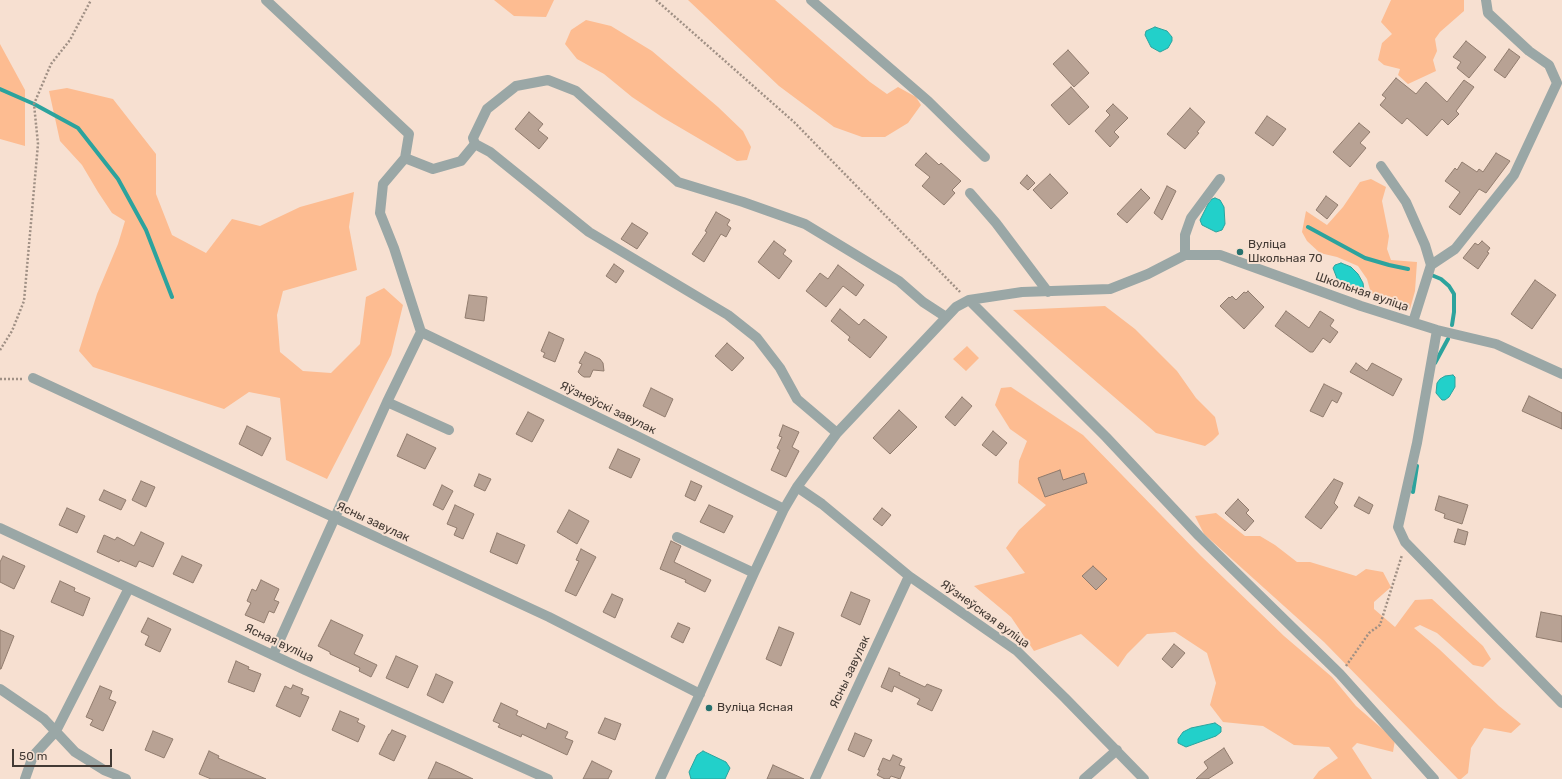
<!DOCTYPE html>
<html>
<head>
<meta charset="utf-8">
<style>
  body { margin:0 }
  #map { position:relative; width:1562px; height:779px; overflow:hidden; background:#f7e0d1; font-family:Rubik,sans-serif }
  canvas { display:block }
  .scale { position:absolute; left:12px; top:749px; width:100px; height:18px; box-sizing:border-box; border:2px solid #433a34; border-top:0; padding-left:5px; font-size:12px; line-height:14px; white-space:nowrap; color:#433a34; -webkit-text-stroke:3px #f7e0d1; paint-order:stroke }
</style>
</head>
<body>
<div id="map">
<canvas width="1562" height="779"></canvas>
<div class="scale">50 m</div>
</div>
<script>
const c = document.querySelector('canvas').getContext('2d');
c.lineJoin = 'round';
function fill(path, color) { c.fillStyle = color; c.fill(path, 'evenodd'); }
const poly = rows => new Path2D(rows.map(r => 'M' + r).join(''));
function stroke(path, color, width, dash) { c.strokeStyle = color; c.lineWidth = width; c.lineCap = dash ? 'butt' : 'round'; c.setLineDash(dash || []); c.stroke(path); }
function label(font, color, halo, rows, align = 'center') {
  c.font = font + ' Rubik,sans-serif'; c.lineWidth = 4; c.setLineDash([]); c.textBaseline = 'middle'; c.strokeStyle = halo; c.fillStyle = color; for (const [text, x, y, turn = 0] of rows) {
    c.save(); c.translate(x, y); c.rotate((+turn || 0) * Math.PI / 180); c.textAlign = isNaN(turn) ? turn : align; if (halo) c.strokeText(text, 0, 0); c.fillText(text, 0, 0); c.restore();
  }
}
const green = poly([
  [494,0,554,0,546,17,514,16],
  [688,0,775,0,870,82,887,94,898,87,916,97,921,105,908,123,885,137,862,137,834,127,779,86],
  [1391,0,1464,0,1464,11,1440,32,1435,39,1437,51,1433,60,1436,71,1408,84,1398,75,1400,69,1384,65,1378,60,1382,43,1392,34,1381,22],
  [586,20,611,26,652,51,718,107,743,131,751,147,747,160,737,161,662,117,632,97,604,74,577,59,565,44,571,30],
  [0,44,25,90,25,146,0,139],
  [67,88,113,99,156,154,156,194,172,235,206,253,232,219,260,226,300,207,354,192,349,227,357,270,283,291,277,315,280,352,303,371,331,373,360,344,366,297,384,288,403,305,391,355,327,479,286,460,280,398,249,392,224,409,93,367,79,351,97,294,118,244,125,221,112,213,98,192,82,165,60,141,49,91],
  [1371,179,1386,187,1382,201,1389,236,1387,249,1391,260,1417,262,1415,291,1410,309,1397,306,1371,293,1367,279,1358,266,1337,257,1320,253,1307,241,1302,232,1306,211,1327,225,1343,207,1360,182],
  [1105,306,1135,329,1177,371,1196,398,1215,417,1219,434,1212,441,1205,446,1156,433,1013,310],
  [967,346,979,358,966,371,953,359],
  [1011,387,1083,435,1201,556,1284,636,1332,677,1356,706,1395,740,1393,752,1357,743,1352,748,1372,779,1313,779,1319,771,1338,758,1329,747,1294,745,1263,726,1223,722,1210,705,1216,683,1207,653,1175,632,1147,634,1127,654,1118,667,1081,634,1034,651,1011,617,974,586,1025,573,1006,548,1019,530,1046,505,1018,483,1019,461,1027,441,1010,429,995,405,1001,388],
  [1216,513,1245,536,1260,536,1275,545,1297,562,1310,562,1356,576,1366,569,1383,572,1391,587,1374,602,1374,609,1395,627,1415,600,1432,599,1483,646,1491,659,1483,667,1473,665,1437,633,1420,625,1414,628,1439,649,1499,706,1521,724,1511,733,1484,728,1471,748,1468,773,1461,779,1458,779,1324,642,1204,534,1195,516]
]);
const water = poly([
  [1155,27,1167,31,1172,37,1172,41,1168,48,1160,52,1151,47,1145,35,1146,31,1155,27],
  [1215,198,1220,200,1224,207,1225,224,1222,230,1216,232,1202,225,1200,220,1208,204,1212,199,1215,198],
  [1341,263,1351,267,1358,274,1363,283,1364,291,1360,294,1352,290,1338,281,1333,268,1335,265,1341,263],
  [1453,375,1455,377,1455,387,1449,397,1445,400,1442,400,1436,393,1437,383,1440,379,1445,376,1453,375],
  [1215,723,1221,727,1221,732,1216,736,1186,747,1178,743,1178,739,1183,732,1191,728,1215,723],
  [703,751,726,762,730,768,725,779,691,779,689,772,697,755,703,751]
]);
const stream = poly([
  [0,89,34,104,78,128,118,179,146,230,172,297],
  [1308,227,1365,258,1389,265,1408,269],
  [1429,274,1441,279,1449,286,1454,294,1454,312,1452,325],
  [1435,363,1448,339],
  [1413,492,1417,466]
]);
const building = poly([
  [1466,41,1486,57,1469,78,1457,68,1461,62,1453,57,1466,41],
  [1509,49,1520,57,1505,78,1494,70,1509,49],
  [1068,50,1089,73,1074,87,1053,64,1068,50],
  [1396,78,1416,94,1426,82,1447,102,1464,80,1474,87,1456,111,1459,114,1448,125,1442,119,1427,136,1407,118,1402,124,1380,105,1386,98,1382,95,1396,78],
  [1071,87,1089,107,1069,125,1051,105,1071,87],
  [1113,104,1128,118,1114,132,1119,137,1110,147,1095,131,1110,115,1106,111,1113,104],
  [1190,108,1205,122,1197,132,1199,133,1185,149,1167,134,1190,108],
  [529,112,543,124,538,130,548,138,539,149,515,129,529,112],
  [1267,116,1286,129,1273,146,1255,133,1267,116],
  [1359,123,1370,132,1360,143,1366,148,1350,167,1333,152,1359,123],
  [926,153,939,165,941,163,961,181,952,190,955,193,944,205,922,186,930,177,915,165,926,153],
  [1496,153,1510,161,1486,193,1479,189,1460,215,1449,207,1460,192,1445,181,1455,168,1457,170,1462,162,1477,172,1479,169,1483,172,1496,153],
  [1050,174,1068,193,1051,209,1033,190,1050,174],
  [1027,175,1035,183,1028,190,1020,183,1027,175],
  [1167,186,1176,191,1162,220,1154,213,1167,186],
  [1141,189,1150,198,1127,223,1117,214,1141,189],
  [1326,196,1338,205,1327,219,1316,210,1326,196],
  [716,212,730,220,727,225,731,228,726,237,721,234,704,262,692,254,707,232,705,231,716,212],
  [632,223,648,233,637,249,621,239,632,223],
  [774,241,786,250,783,254,792,261,779,279,758,262,774,241],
  [1482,241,1490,248,1487,252,1489,253,1478,269,1463,258,1475,243,1478,245,1482,241],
  [614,264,624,271,616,283,606,276,614,264],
  [838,265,864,285,856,296,843,286,826,307,806,291,820,273,828,279,838,265],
  [1535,280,1556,295,1532,329,1511,314,1535,280],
  [1248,291,1264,307,1244,329,1220,306,1229,297,1230,298,1232,296,1236,300,1244,292,1246,293,1248,291],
  [469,295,487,297,484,321,465,318,469,295],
  [840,309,859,325,864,319,887,337,870,358,848,340,850,337,831,321,840,309],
  [1286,311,1309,328,1320,311,1334,320,1330,326,1338,332,1330,343,1323,338,1313,352,1310,352,1275,326,1286,311],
  [549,332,564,339,555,362,543,357,545,353,541,351,549,332],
  [727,343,744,358,732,371,715,356,727,343],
  [585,352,600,359,603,363,604,371,593,370,590,377,584,377,581,375,578,372,582,364,579,363,585,352],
  [1356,363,1367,371,1372,363,1402,379,1393,396,1350,372,1356,363],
  [1324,384,1342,393,1337,403,1332,400,1323,417,1310,411,1324,384],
  [651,388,673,399,665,417,643,406,651,388],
  [1529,396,1562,413,1562,429,1522,411,1529,396],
  [962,397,972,406,955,426,945,417,962,397],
  [899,410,917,427,890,454,873,438,899,410],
  [528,412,544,420,532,442,516,434,528,412],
  [783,425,799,432,792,447,799,451,786,477,771,470,780,450,777,448,782,437,779,436,783,425],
  [247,426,271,438,262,456,239,444,247,426],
  [993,431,1007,443,996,456,982,445,993,431],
  [407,434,436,448,425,469,397,456,407,434],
  [618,449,640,459,631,478,609,468,618,449],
  [1060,470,1063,480,1084,473,1087,483,1045,497,1038,478,1060,470],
  [479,474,491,479,485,491,474,486,479,474],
  [1334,479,1343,483,1334,503,1338,507,1321,529,1305,517,1334,479],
  [141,481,155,487,146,507,132,500,141,481],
  [691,481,702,486,695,501,685,496,691,481],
  [442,485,453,491,443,510,433,505,442,485],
  [104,490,126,500,121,510,99,500,104,490],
  [1439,496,1468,505,1462,524,1444,518,1445,514,1435,510,1439,496],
  [1359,497,1373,505,1369,514,1354,506,1359,497],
  [1238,499,1249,510,1246,513,1254,521,1245,531,1225,513,1238,499],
  [455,505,474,514,463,539,454,535,457,528,447,524,455,505],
  [709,505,733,516,724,533,700,522,709,505],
  [67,508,85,516,77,533,59,525,67,508],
  [882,508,891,515,882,526,873,519,882,508],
  [569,510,589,521,577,544,557,532,569,510],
  [1458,529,1468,532,1465,545,1454,542,1458,529],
  [141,532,164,543,153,567,139,561,136,567,120,560,119,562,97,552,104,535,115,540,117,537,134,546,141,532],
  [497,533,525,545,517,564,490,552,497,533],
  [671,541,681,546,674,562,711,580,705,592,685,582,686,580,660,569,671,541],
  [581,549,596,557,576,596,565,591,579,561,576,560,581,549],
  [3,556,25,566,14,589,0,582,0,562,3,556],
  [182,556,202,565,193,583,173,574,182,556],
  [1093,566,1107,579,1096,590,1082,576,1093,566],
  [261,580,279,589,274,600,279,602,274,613,269,611,264,623,245,615,251,603,247,601,252,589,256,591,261,580],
  [60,581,75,588,74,591,90,598,83,616,51,602,60,581],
  [851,592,870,600,860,625,841,616,851,592],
  [612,594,623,599,615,618,603,612,612,594],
  [1541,612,1562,616,1562,642,1536,637,1541,612],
  [148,618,171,629,160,652,145,645,149,636,141,632,148,618],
  [331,620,363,635,354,654,377,665,371,677,359,671,360,668,330,654,330,652,318,646,331,620],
  [678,623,690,628,683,643,671,637,678,623],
  [779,627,794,633,781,666,766,659,779,627],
  [0,630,14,636,1,669,0,669,0,630],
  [1174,644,1185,653,1172,668,1162,659,1174,644],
  [396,656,418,666,408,688,386,678,396,656],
  [236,661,249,667,248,669,261,674,254,692,228,682,236,661],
  [889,668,900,673,899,675,925,687,927,684,942,690,932,711,917,704,920,699,894,686,892,692,881,687,889,668],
  [436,674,453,682,443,703,427,695,436,674],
  [293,685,303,689,301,694,309,697,300,717,276,706,285,686,291,689,293,685],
  [100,686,112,691,109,699,116,702,103,731,90,725,93,720,86,717,100,686],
  [501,703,518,711,516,715,546,729,548,723,568,732,565,738,573,741,567,755,522,734,521,737,498,727,500,724,493,721,501,703],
  [340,711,359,719,357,722,365,726,358,742,332,730,340,711],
  [605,718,621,724,615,740,598,733,605,718],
  [392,730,406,736,394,761,379,754,389,734,390,734,392,730],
  [153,731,173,739,164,758,145,750,153,731],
  [855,733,872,740,864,757,848,750,855,733],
  [1224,748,1233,763,1208,779,1196,779,1208,768,1204,762,1224,748],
  [209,751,219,756,218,758,266,779,211,779,199,774,209,751],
  [893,755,902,759,899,765,905,767,900,779,891,776,889,779,885,779,877,775,880,770,878,770,883,758,890,761,893,755],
  [592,761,612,771,608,779,583,779,592,761],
  [436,762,448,767,473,779,428,779,436,762],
  [773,765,804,779,767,779,773,765]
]);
const path = poly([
  [656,0,794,122,960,292],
  [0,350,12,331,24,301,38,144,34,104,51,64,70,40,91,0],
  [0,379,23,379],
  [1346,666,1369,633,1380,625,1402,555]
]);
const minor = poly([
  [266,0,409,134,405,158,383,184,380,213,394,248,421,332,387,402,273,655],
  [811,0,928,101,985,157],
  [405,158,433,169,461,161,475,144],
  [1381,166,1406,202,1425,245,1431,265],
  [970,193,996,223,1048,292],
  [1185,255,1185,235,1191,218,1220,179],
  [969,300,1106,437,1199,536,1340,674,1434,779],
  [1413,322,1431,265,1455,249,1514,175,1557,83,1549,65,1529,51,1488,13,1486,0],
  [1437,330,1417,443,1398,527,1405,542,1562,703],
  [421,332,639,437,784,509],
  [33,378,549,617,700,694],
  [387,402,449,430],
  [837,433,797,399,780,368,757,338,728,315,589,232,490,152,475,144,473,138,487,109,516,86,548,80,576,91,678,182,743,202,805,224,899,281,923,302,946,317],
  [797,487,822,504,909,576,1017,651,1065,698,1144,779],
  [0,528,305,670,548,779],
  [677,537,754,573],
  [0,689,44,719,75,752,104,770,126,779],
  [25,779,33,756,56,731,129,588],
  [660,779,697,700,754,573,784,509,797,487,837,433,956,307,969,300,1022,292,1110,289,1148,274,1185,255,1220,255,1361,306,1437,330,1496,344,1562,374],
  [815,779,909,576],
  [1084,779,1117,750]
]);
const markers = [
  [1240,252,4,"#27716e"],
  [709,708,4,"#27716e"]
];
const poiNames = [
  ["Вуліца",1248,245],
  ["Школьная 70",1248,259],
  ["Вуліца Ясная",717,708]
];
const streetNames = [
  ["Школьная вуліца",1362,292,19],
  ["Яўзнеўскі завулак",608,408,26],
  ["Ясны завулак",373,522,25],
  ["Яўзнеўская вуліца",985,614,36],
  ["Ясная вуліца",279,643,25],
  ["Ясны завулак",850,672,-65]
];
fill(green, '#fdbc91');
fill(water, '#22d0ca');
stroke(water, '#2ca39d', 1);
stroke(stream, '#2ca39d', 4);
fill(building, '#b8a294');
stroke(building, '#917c6e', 1);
stroke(path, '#a09085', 2.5, [2, 2]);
stroke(minor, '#9aa7a6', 10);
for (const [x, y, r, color] of markers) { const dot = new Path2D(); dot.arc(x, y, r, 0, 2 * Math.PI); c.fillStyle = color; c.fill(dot); stroke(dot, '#f7e0d1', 1.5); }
label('12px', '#433a34', '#f7e0d1', poiNames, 'left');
label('12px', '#433a34', '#f7e0d1', streetNames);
</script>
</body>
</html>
